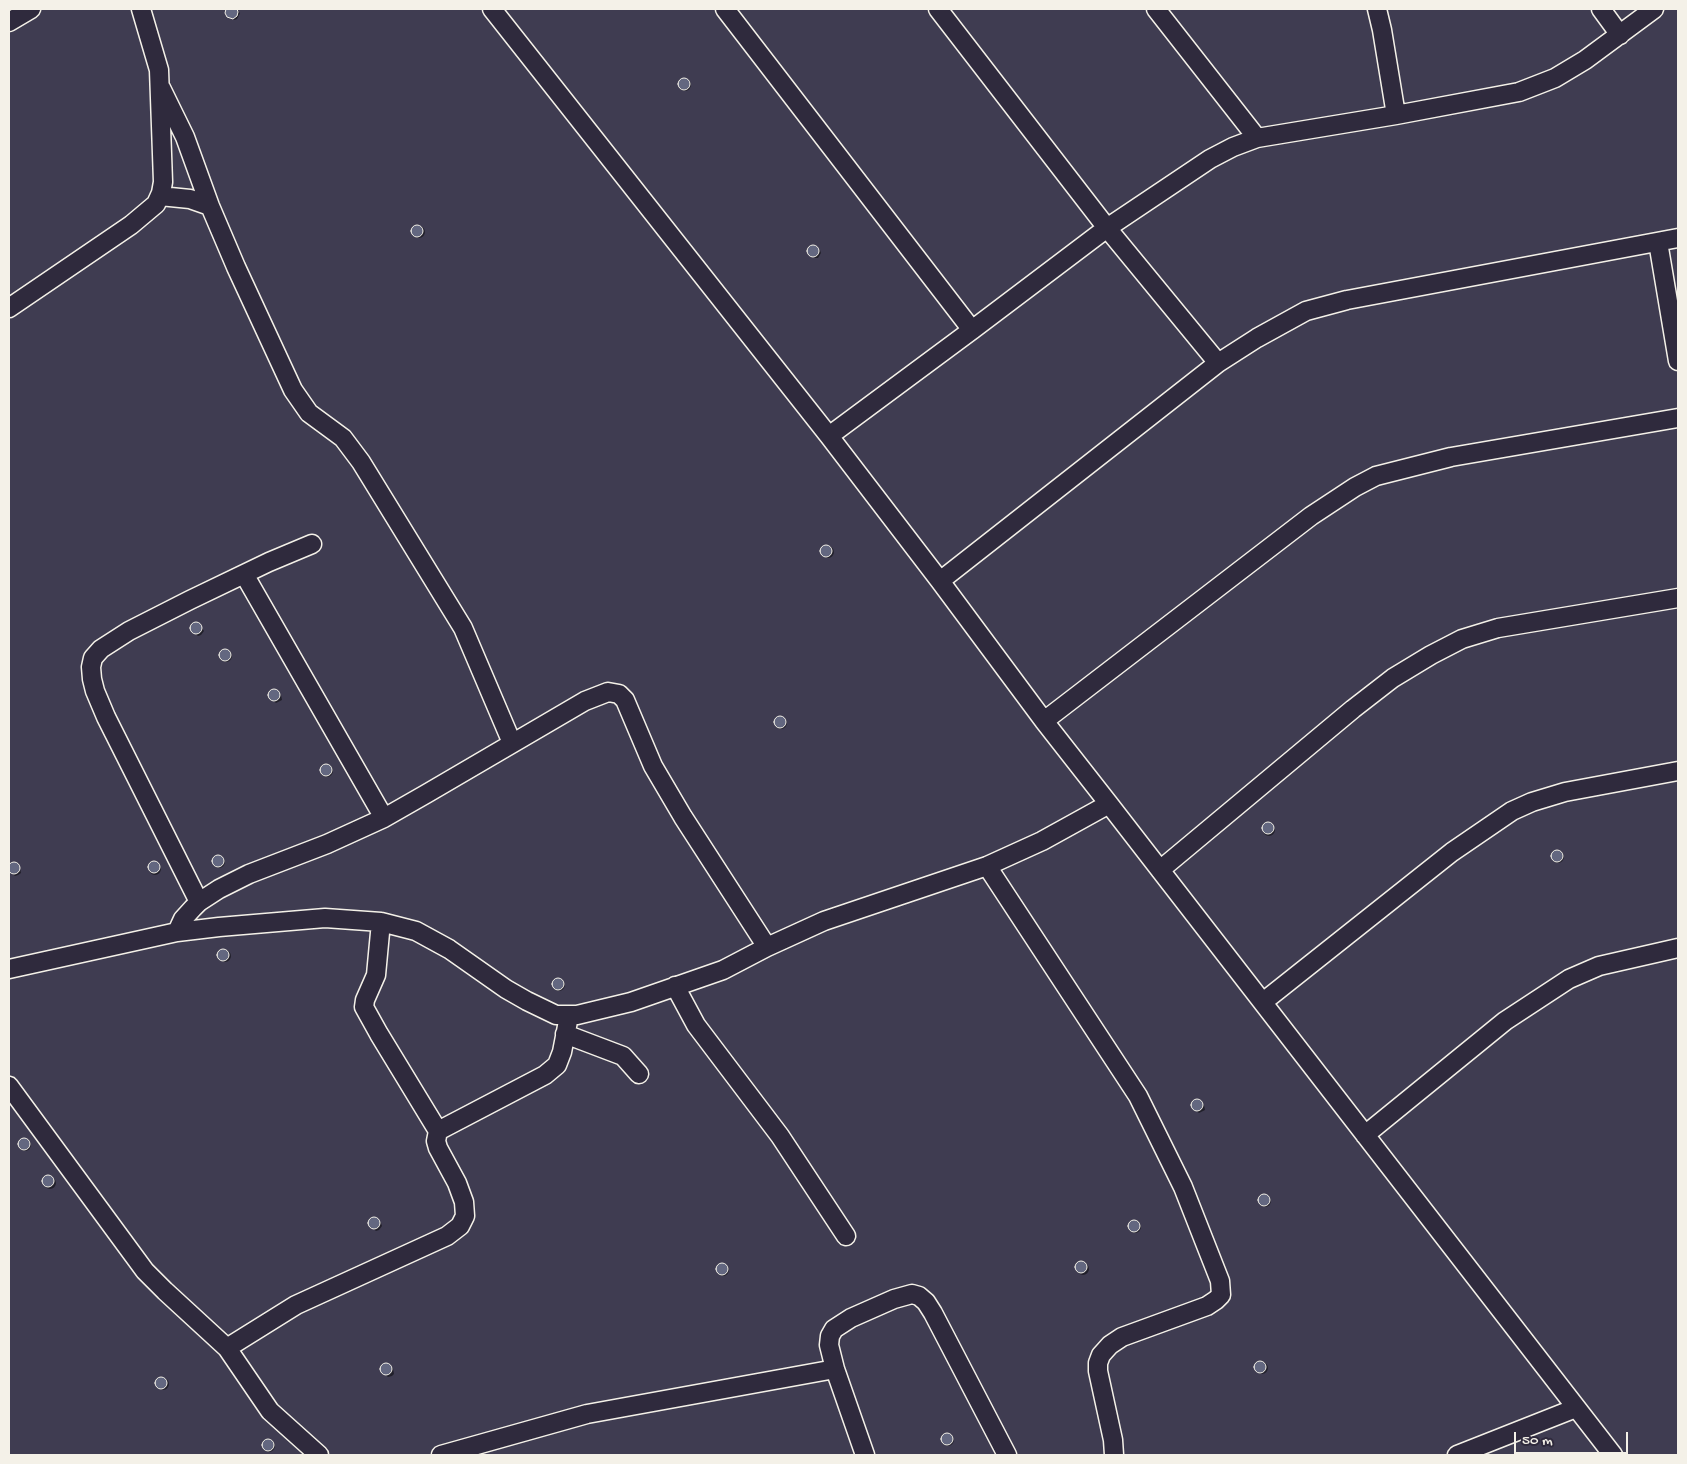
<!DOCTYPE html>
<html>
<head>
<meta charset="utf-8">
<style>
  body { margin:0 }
  #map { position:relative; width:1687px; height:1464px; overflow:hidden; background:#3f3c51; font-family:"Gochi Hand",sans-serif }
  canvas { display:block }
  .frame { position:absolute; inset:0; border:10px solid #f4f1e8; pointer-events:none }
  .scale { position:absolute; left:1514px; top:1432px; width:114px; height:22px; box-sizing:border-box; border:2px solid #f4f1e8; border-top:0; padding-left:6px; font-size:15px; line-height:18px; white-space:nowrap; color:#f4f1e8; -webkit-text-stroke:4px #2f2a3d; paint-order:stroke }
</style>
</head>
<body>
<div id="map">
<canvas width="1687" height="1464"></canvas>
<div class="frame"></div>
<div class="scale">50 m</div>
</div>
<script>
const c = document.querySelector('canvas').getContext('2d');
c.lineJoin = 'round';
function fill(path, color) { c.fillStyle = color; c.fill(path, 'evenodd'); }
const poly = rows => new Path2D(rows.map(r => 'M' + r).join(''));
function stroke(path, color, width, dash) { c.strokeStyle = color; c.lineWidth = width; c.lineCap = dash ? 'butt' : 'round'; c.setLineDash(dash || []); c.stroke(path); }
const shadow = poly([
  [229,9,236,9,240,13,237,19,234,20,230,17,227,11],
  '679 85a6 6 0 1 1 12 0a6 6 0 1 1-12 0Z',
  '413 232a6 6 0 1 1 12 0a6 6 0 1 1-12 0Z',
  [814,246,820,250,821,253,818,258,815,258,809,255,807,249,809,247],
  '822 552a6 6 0 1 1 12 0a6 6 0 1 1-12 0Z',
  [197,623,202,628,204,631,201,635,198,636,191,630,192,624],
  '220 656a6 6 0 1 1 12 0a6 6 0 1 1-12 0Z',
  [276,690,281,695,282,700,276,703,271,699,269,694,271,691],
  '775 723a6 6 0 1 1 12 0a6 6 0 1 1-12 0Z',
  '321 771a6 6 0 1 1 12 0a6 6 0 1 1-12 0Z',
  '1263 830a6 6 0 1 1 12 0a6 6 0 1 1-12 0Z',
  '1552 857a6 6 0 1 1 12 0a6 6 0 1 1-12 0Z',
  '213 862a6 6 0 1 1 12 0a6 6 0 1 1-12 0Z',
  [13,863,20,868,21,873,18,875,15,876,9,871,10,864],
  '149 869a6 6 0 1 1 12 0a6 6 0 1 1-12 0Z',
  '219 956a6 6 0 1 1 12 0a6 6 0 1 1-12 0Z',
  '553 985a6 6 0 1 1 12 0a6 6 0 1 1-12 0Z',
  [1199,1100,1204,1105,1205,1110,1199,1113,1194,1109,1192,1104,1193,1101],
  '19 1145a6 6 0 1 1 12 0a6 6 0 1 1-12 0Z',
  '44 1183a6 6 0 1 1 12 0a6 6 0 1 1-12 0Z',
  '1259 1201a6 6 0 1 1 12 0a6 6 0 1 1-12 0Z',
  [375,1218,381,1223,382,1226,379,1230,376,1231,369,1225,370,1219],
  '1129 1227a6 6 0 1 1 12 0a6 6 0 1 1-12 0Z',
  '1077 1269a6 6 0 1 1 12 0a6 6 0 1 1-12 0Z',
  '717 1270a6 6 0 1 1 12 0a6 6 0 1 1-12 0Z',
  '1256 1368a6 6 0 1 1 12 0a6 6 0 1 1-12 0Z',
  [386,1364,393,1368,394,1374,392,1376,388,1377,381,1371,383,1365],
  '157 1384a6 6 0 1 1 12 0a6 6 0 1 1-12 0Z',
  '942 1440a6 6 0 1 1 12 0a6 6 0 1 1-12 0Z',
  '263 1446a6 6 0 1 1 12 0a6 6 0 1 1-12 0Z'
]);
const building = poly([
  [226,9,237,9,238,12,237,16,233,19,227,17,225,13,226,9],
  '678 84a6 6 0 1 1 12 0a6 6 0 1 1-12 0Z',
  '411 231a6 6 0 1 1 12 0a6 6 0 1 1-12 0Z',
  '807 251a6 6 0 1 1 12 0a6 6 0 1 1-12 0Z',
  '820 551a6 6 0 1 1 12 0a6 6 0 1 1-12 0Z',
  '190 628a6 6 0 1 1 12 0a6 6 0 1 1-12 0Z',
  '219 655a6 6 0 1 1 12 0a6 6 0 1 1-12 0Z',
  '268 695a6 6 0 1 1 12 0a6 6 0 1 1-12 0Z',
  '774 722a6 6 0 1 1 12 0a6 6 0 1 1-12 0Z',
  '320 770a6 6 0 1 1 12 0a6 6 0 1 1-12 0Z',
  '1262 828a6 6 0 1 1 12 0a6 6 0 1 1-12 0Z',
  '1551 856a6 6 0 1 1 12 0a6 6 0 1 1-12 0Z',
  '212 861a6 6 0 1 1 12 0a6 6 0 1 1-12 0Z',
  '148 867a6 6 0 1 1 12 0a6 6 0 1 1-12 0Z',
  '8 868a6 6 0 1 1 12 0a6 6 0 1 1-12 0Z',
  '217 955a6 6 0 1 1 12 0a6 6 0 1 1-12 0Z',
  '552 984a6 6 0 1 1 12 0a6 6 0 1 1-12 0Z',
  '1191 1105a6 6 0 1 1 12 0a6 6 0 1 1-12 0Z',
  '18 1144a6 6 0 1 1 12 0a6 6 0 1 1-12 0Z',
  '42 1181a6 6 0 1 1 12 0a6 6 0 1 1-12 0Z',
  '1258 1200a6 6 0 1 1 12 0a6 6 0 1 1-12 0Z',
  '368 1223a6 6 0 1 1 12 0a6 6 0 1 1-12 0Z',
  '1128 1226a6 6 0 1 1 12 0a6 6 0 1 1-12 0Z',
  '1075 1267a6 6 0 1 1 12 0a6 6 0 1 1-12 0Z',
  '716 1269a6 6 0 1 1 12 0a6 6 0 1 1-12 0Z',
  '1254 1367a6 6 0 1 1 12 0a6 6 0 1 1-12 0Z',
  '380 1369a6 6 0 1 1 12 0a6 6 0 1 1-12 0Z',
  '155 1383a6 6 0 1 1 12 0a6 6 0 1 1-12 0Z',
  '941 1439a6 6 0 1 1 12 0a6 6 0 1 1-12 0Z',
  '262 1445a6 6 0 1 1 12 0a6 6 0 1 1-12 0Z'
]);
const street = poly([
  [492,9,829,436,940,581,1044,721,1109,804,1613,1455],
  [725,9,972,330],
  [938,9,1107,228,1218,363],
  [1156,9,1257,138],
  [1377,9,1382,30,1396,115],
  [1601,9,1620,35],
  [9,22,31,9],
  [161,88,185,137,210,206,236,267,293,390,309,413,343,438,361,462,463,628,512,743],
  [160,196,190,199,210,206],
  [1658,242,1678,361],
  [9,308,131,225,156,204,161,193,163,182,159,70,141,9],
  [829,436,972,330,1107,228,1210,159,1233,147,1257,138,1396,115,1519,92,1555,78,1585,60,1654,9],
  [244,574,384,818],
  [940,581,1218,363,1257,338,1306,311,1347,300,1678,238],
  [1044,721,1311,516,1355,487,1376,476,1451,457,1678,418],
  [987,866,1138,1096,1183,1187,1220,1281,1221,1295,1216,1300,1207,1306,1122,1337,1110,1345,1101,1355,1098,1363,1098,1371,1113,1440,1114,1455],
  [1160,870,1353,709,1393,678,1431,655,1462,639,1498,628,1678,598],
  [199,902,106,717,95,691,92,679,91,667,93,658,101,649,129,631,190,600,269,562,312,544],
  [381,922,376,975,365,1000,364,1007,379,1034,438,1131],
  [177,932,183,919,193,908,199,902,219,889,249,874,327,844,384,818,426,794,585,701,608,692,619,694,625,700,653,766,683,817,767,947],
  [9,969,177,932,219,927,325,918,381,922,416,931,449,949,506,989,527,1001,556,1015,577,1015,631,1002,723,970,767,947,824,921,987,866,1042,841,1109,804],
  [675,986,696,1025,780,1136,846,1236],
  [1263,1002,1452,852,1512,811,1532,802,1565,792,1678,771],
  [565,1034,623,1056,639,1074],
  [9,1086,145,1271,165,1291,227,1348,270,1411,319,1455],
  [1365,1135,1505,1021,1569,979,1599,966,1678,948],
  [227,1348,296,1305,447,1236,460,1226,465,1216,464,1202,457,1183,438,1148,436,1141,438,1131,545,1075,557,1065,562,1052,569,1016],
  [441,1455,587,1414,835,1369],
  [865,1455,835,1369,829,1345,830,1336,834,1329,851,1318,894,1299,912,1294,919,1296,926,1302,933,1313,1007,1455],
  [1457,1455,1576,1408]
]);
fill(shadow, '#0007');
fill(building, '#636780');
stroke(building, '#f4f1e8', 1);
stroke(street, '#f4f1e8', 21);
stroke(street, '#2f2a3d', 18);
</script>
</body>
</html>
